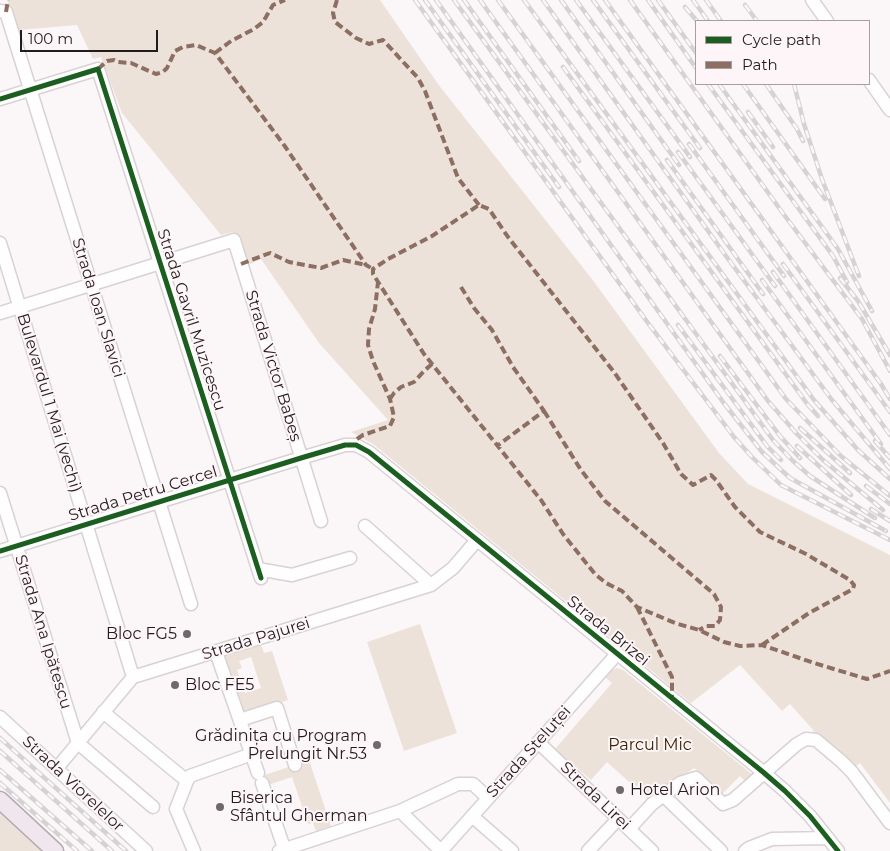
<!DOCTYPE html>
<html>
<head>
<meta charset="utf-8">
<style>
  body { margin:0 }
  #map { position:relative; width:890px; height:851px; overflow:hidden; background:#fbf7f8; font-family:Montserrat,sans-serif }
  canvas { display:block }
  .legend { position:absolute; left:695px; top:20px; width:175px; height:65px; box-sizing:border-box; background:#fdf5f7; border:1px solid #a69ea0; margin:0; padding:6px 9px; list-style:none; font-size:15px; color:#231c1d }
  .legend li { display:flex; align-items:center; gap:10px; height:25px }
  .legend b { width:25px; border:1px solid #a69ea0 }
  .scale { position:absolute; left:20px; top:30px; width:138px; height:22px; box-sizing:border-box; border:2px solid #231c1d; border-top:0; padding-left:6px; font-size:15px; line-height:18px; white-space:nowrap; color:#231c1d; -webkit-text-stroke:4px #fdf5f7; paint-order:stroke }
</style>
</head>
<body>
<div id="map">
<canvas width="890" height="851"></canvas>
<ul class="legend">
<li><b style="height:6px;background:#1b5e20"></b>Cycle path</li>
<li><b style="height:6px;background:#8d6e63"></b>Path</li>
</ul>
<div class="scale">100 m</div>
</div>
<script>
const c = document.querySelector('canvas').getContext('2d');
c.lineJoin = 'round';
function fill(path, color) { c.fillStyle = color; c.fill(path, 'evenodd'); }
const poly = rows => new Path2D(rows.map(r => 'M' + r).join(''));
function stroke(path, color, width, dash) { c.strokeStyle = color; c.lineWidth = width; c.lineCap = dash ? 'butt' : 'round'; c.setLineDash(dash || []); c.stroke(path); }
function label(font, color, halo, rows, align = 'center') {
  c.font = font + ' Montserrat,sans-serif'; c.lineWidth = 4; c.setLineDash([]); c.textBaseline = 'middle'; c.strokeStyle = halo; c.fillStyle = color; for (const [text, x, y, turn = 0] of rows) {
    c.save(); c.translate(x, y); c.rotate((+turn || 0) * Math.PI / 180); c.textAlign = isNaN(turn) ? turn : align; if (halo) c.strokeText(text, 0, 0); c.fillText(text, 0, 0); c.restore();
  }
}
const green = poly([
  [7,0,380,0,438,84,592,279,719,453,748,484,890,555,890,803,860,763,852,769,807,736,814,731,790,704,782,711,740,665,691,703,373,444,351,432,388,420,319,343,261,259,248,265,233,232,221,235,122,113,101,57,93,59,77,25,19,30],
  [420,624,457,733,404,751,367,642],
  [261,645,264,653,272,651,288,700,243,715,224,657],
  [251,657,261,688,245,693,237,670,242,668,239,661],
  [617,668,623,670,753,775,746,782,740,776,722,794,694,768,649,800,607,762,591,780,555,749,612,683,605,677,612,670],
  [309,760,331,826,316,831,313,823,308,824,292,777,268,785,265,775],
  [0,804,50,851,0,851]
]);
const minor = poly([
  [812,0,827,21],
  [0,11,6,12,191,604],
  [869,80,890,110],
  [0,99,98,69,261,578],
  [0,243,133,677],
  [0,313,234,240,321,521],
  [0,493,78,743,153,807],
  [365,526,431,585],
  [0,551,301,458,345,445,356,445,369,452,763,772,785,791,810,816,838,851],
  [258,569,292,575,350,558],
  [216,652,258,773],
  [103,712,187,781,176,809,194,851],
  [0,717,146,851],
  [240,720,277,708,295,765],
  [538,742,652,851],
  [57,768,133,677,431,585,453,568,477,540],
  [187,781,190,776,252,754],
  [262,783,285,851],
  [663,795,721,851],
  [400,811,458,784,473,784,488,798],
  [472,816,512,851],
  [629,829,652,804,680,783,696,778,723,804,733,800,797,744,806,739,816,740,841,761,852,772,890,823],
  [279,851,400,811,441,851],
  [441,851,617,654],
  [588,851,618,819],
  [745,851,749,848,772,839,828,838]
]);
const major = poly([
  [0,800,55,851]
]);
const rail = poly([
  [415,0,648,323,734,437,752,457,781,485,890,540],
  [425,0,559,187],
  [436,0,723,402,762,452,790,478,886,531],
  [454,0,773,440,792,460,810,476,875,518],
  [464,0,579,161],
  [480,0,768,401,797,434,823,460,883,510],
  [498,0,786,399,841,456,890,496],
  [524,0,814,400,858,450,890,479],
  [543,0,726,256,832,400,890,469],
  [561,0,679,165],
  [576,0,690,157],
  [593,0,700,148],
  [605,0,881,384,890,399],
  [630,0,782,212,862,319,890,371],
  [648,0,696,68],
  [658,0,696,53],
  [693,0,708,21],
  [706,0,721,21],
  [745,5,757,21],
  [685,7,697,21],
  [563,67,808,405,818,416],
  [708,84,833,256,847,282],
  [719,84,838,249,872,311],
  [743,84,825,199],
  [766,84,797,129,803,141],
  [794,84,804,124,822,179,859,276],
  [748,112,773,147],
  [689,144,784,276],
  [678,152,775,286],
  [667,160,763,294],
  [783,264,890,412],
  [773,272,890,435],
  [840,278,858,301,890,355],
  [762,280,881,444],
  [678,325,767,446,781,460],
  [720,356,780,436,800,458],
  [800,428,850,473],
  [875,441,890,458],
  [797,446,851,495],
  [866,486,890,504],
  [871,509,890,521],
  [0,738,126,851],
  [0,751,112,851],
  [0,770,92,851],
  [0,783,77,851]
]);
const quiet = poly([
  [337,0,333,13,335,22,356,38,369,44,383,40,418,78,425,91,458,178,479,205],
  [6,12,8,0],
  [215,53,231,41,254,29,263,22,273,5,285,0],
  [98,69,107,61,114,60,118,62,131,63,156,74,163,72,167,68,175,51,183,47,196,45,215,53,284,145,366,265,373,269],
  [241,264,270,253,289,262,321,268,343,260,366,265],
  [461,287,474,308,492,330,513,367,544,411,497,446],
  [390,399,394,393,401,387,414,382,425,370,432,364],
  [544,411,581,470,605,501,714,594,721,607,720,620,715,626,706,626,699,630],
  [357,439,363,435,390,426,394,417,390,399,373,361,368,345,369,329,375,309,378,282],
  [637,607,672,677,672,699],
  [762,645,809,613,853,589,854,585,850,580,806,554,760,532,735,507,716,480,711,475,693,485,681,474,663,443,614,372,508,237,489,209,479,205,432,236,388,259,373,269,373,274,424,354,541,500,563,534,595,574,606,583,622,591,637,607,675,623,699,630,724,642,740,646,762,645,814,663,867,679,890,671]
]);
const cycleway = poly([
  [0,99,98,69,261,578],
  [0,551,301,458,345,445,356,445,369,452,763,772,785,791,810,816,838,851]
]);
const markers = [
  [187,634,5,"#6f696a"],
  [175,685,5,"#6f696a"],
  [377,745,5,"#6f696a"],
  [620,790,5,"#6f696a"],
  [220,807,5,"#6f696a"]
];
const streetNames = [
  ["Strada Ioan Slavici",98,308,73],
  ["Strada Gavril Muzicescu",191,320,72],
  ["Strada Victor Babeș",273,366,73],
  ["Bulevardul 1 Mai (vechi)",49,403,73],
  ["Strada Petru Cercel",143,494,-17],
  ["Strada Brizei",608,631,39],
  ["Strada Ana Ipătescu",43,632,73],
  ["Strada Pajurei",256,639,-17],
  ["Strada Steluței",529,752,-48],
  ["Strada Viorelelor",73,784,43],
  ["Strada Lirei",595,796,44]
];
const poiNames = [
  ["Bloc FG5",177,634,"right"],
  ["Bloc FE5",185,685],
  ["Grădinița cu Program",367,736,"right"],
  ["Prelungit Nr.53",367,754,"right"],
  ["Hotel Arion",630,790],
  ["Biserica",230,798],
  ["Sfântul Gherman",230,816]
];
const parkNames = [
  ["Parcul Mic",650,745]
];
fill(green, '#ede2d9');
stroke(minor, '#d8d2d3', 15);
stroke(major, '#b7a8b3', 19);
stroke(minor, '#fefefe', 12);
stroke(major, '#efe7ed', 16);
stroke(rail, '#d4d2d3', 4.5);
stroke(rail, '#fdf5f7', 2.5, [8]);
stroke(quiet, '#8d6e63', 4, [8, 4]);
stroke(cycleway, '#1b5e20', 5);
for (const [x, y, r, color] of markers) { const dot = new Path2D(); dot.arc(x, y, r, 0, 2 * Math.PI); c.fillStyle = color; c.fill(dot); stroke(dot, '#fdf5f7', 2); }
label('16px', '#231c1d', '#fdf5f7', streetNames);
label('16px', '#231c1d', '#fdf5f7', poiNames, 'left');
label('16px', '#3c2301', '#fdf5f7', parkNames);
</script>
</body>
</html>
